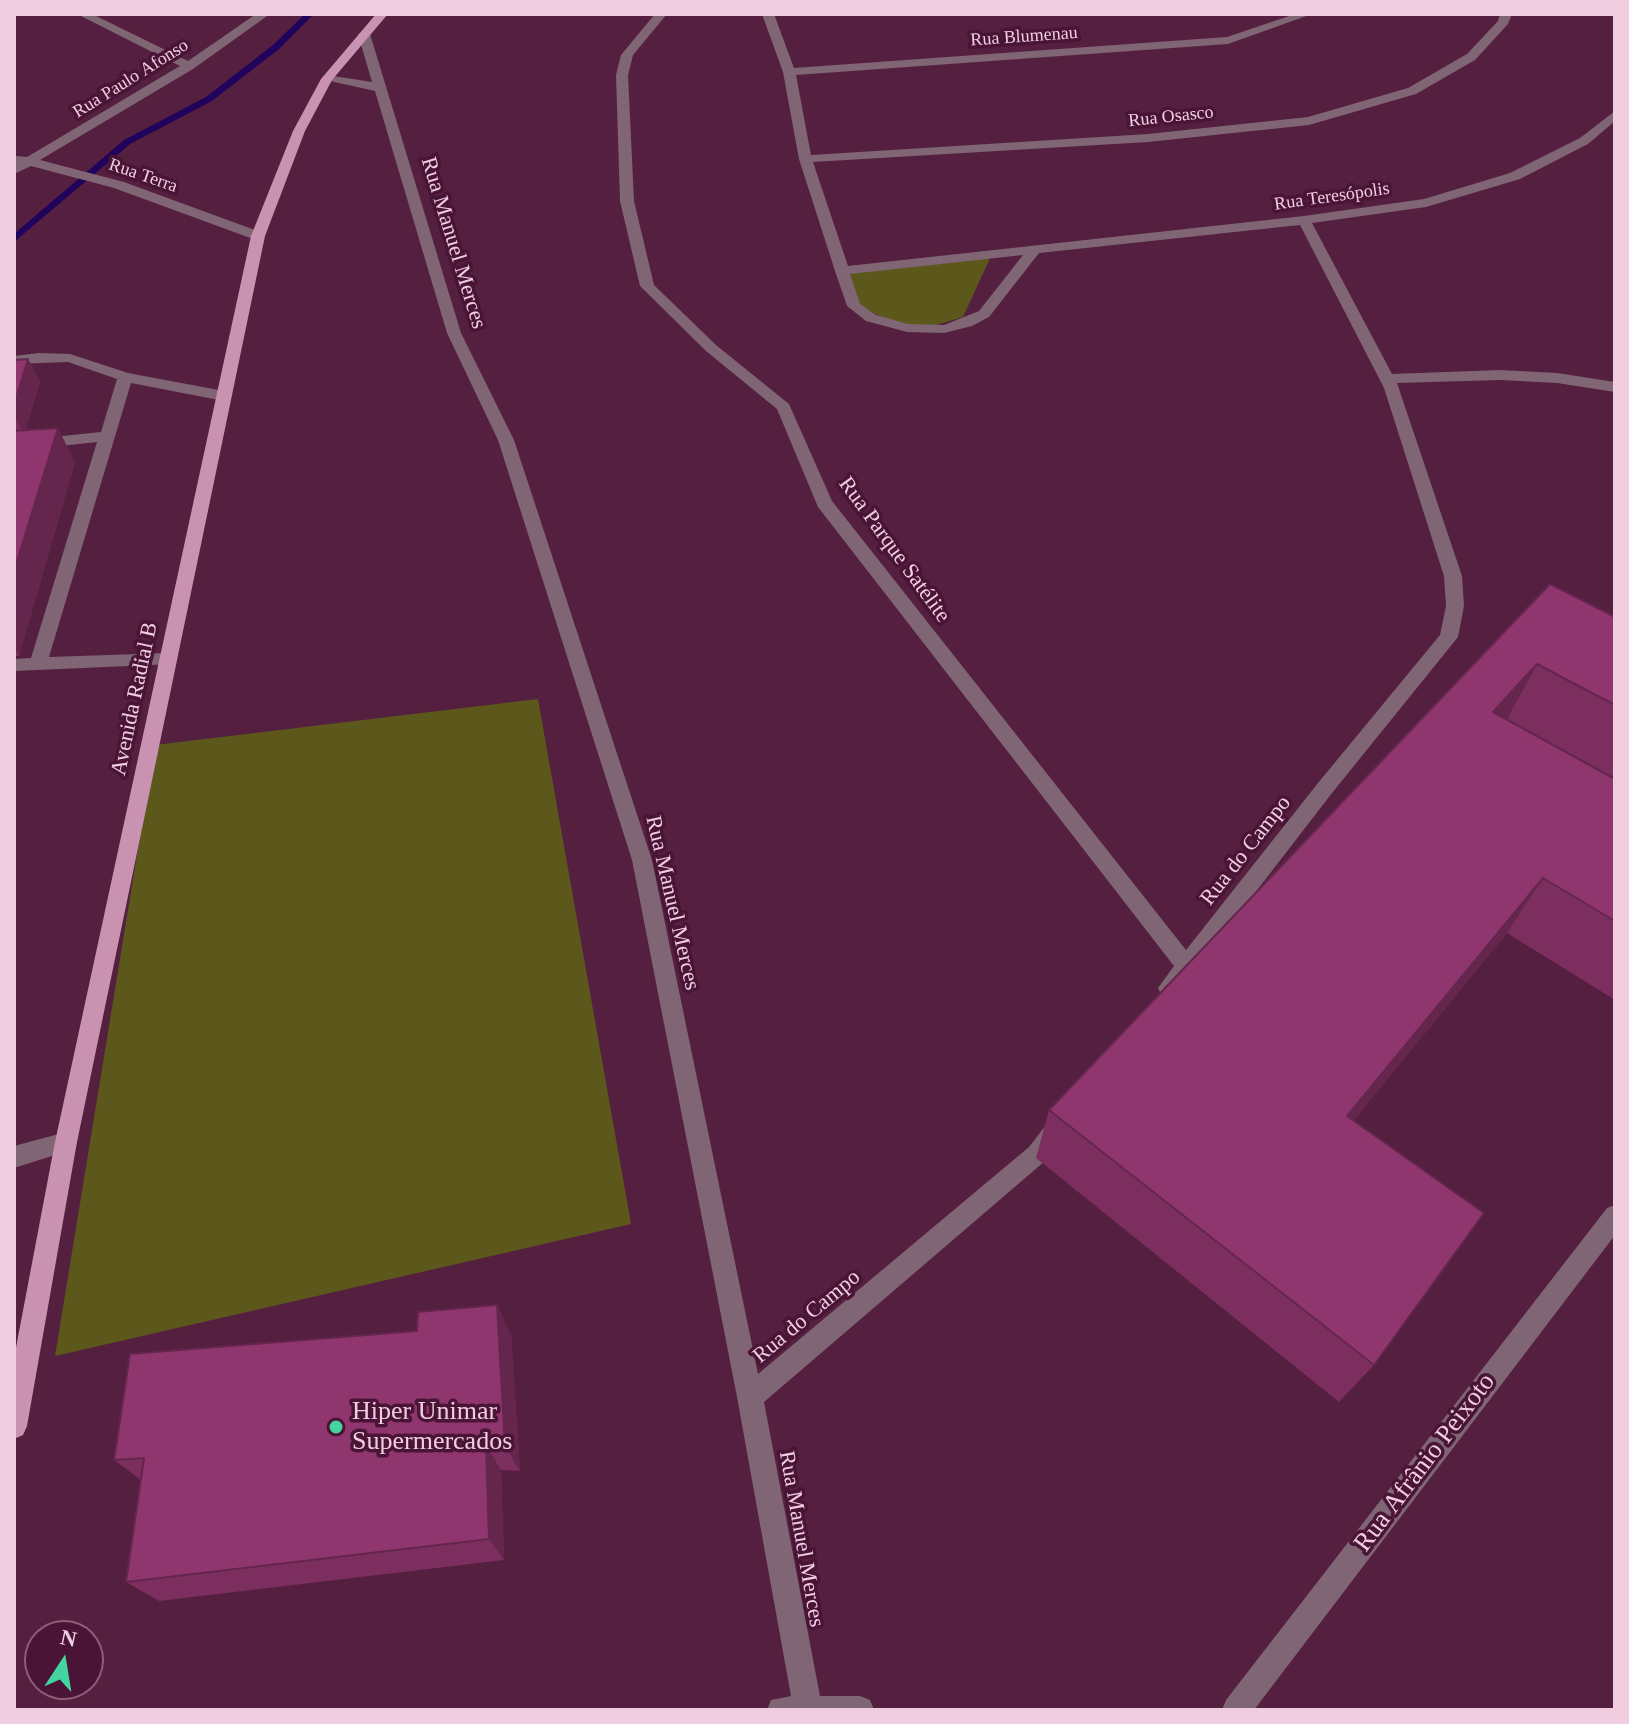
<!DOCTYPE html>
<html>
<head>
<meta charset="utf-8">
<style>
  body { margin:0 }
  #map { position:relative; width:1629px; height:1724px; overflow:hidden; background:#551f40; font-family:Georgia,serif }
  canvas { display:block }
  .frame { position:absolute; inset:0; border:16px solid #f0cee0; pointer-events:none }
  .north { position:absolute; left:24px; top:1620px; width:80px; height:80px; box-sizing:border-box; background:#491436; border:2px solid #8c5e7a; border-radius:50%; rotate:12deg; font-size:22px; font-weight:700; line-height:32px; text-align:center; color:#f0cee0 }
  .north::after { content:''; display:block; margin:auto; width:28px; height:36px; background:#43d4a0; clip-path:polygon(50% 0,100% 100%,50% 72%,0 100%) }
</style>
</head>
<body>
<div id="map">
<canvas width="1629" height="1724"></canvas>
<div class="frame"></div>
<div class="north">N</div>
</div>
<script>
const c = document.querySelector('canvas').getContext('2d');
c.lineJoin = 'round';
function fill(path, color) { c.fillStyle = color; c.fill(path, 'evenodd'); }
const poly = rows => new Path2D(rows.map(r => 'M' + r).join(''));
function stroke(path, color, width, dash) { c.strokeStyle = color; c.lineWidth = width; c.lineCap = dash ? 'butt' : 'round'; c.setLineDash(dash || []); c.stroke(path); }
function label(font, color, halo, rows, align = 'center') {
  c.font = font + ' Georgia,serif'; c.lineWidth = 7; c.setLineDash([]); c.textBaseline = 'middle'; c.strokeStyle = halo; c.fillStyle = color; for (const [text, x, y, turn = 0] of rows) {
    c.save(); c.translate(x, y); c.rotate((+turn || 0) * Math.PI / 180); c.textAlign = isNaN(turn) ? turn : align; if (halo) c.strokeText(text, 0, 0); c.fillText(text, 0, 0); c.restore();
  }
}
const green = poly([
  [991,256,963,317,926,328,893,322,858,306,847,273],
  [538,699,631,1224,55,1356,155,745]
]);
const stream = poly([
  [305,14,314,14,279,49,212,101,130,144,14,242,14,234,124,140,206,97,273,45,305,14]
]);
const minor = poly([
  [77,14,92,14,188,61,256,14,270,14,193,69,40,160,124,182,263,233,263,239,253,239,114,188,31,166,14,174,16,156,27,157,180,66,77,14],
  [655,14,667,14,633,55,628,75,634,201,654,285,716,345,789,404,832,501,1186,950,1318,783,1440,635,1446,606,1444,576,1384,388,1300,225,1039,253,989,317,972,326,944,333,907,332,866,321,847,306,835,271,799,159,783,72,762,14,774,14,794,68,1227,37,1295,14,1312,14,1228,44,796,75,811,155,1148,134,1308,117,1408,88,1467,54,1498,21,1500,14,1512,14,1508,24,1475,60,1416,94,1309,125,1148,142,813,162,848,266,1304,216,1424,199,1510,173,1580,138,1615,111,1615,121,1588,144,1520,179,1426,207,1312,223,1392,374,1500,370,1557,373,1615,382,1615,392,1557,383,1500,380,1397,383,1462,576,1464,606,1458,637,1332,793,1177,994,1169,997,1161,994,1158,988,1174,966,818,507,777,409,706,351,640,286,620,201,616,75,621,55,655,14],
  [1023,255,979,311,944,325,908,324,876,315,860,304,850,274,1023,255],
  [364,31,370,34,461,333,514,440,652,860,758,1374,1029,1147,1046,1125,1054,1122,1062,1125,1065,1132,1045,1161,764,1402,820,1696,860,1696,870,1700,874,1710,767,1710,771,1700,791,1696,737,1397,632,860,498,440,447,333,375,91,321,79,327,75,372,82,358,34,364,31],
  [39,353,70,354,128,373,224,391,232,396,224,401,131,383,49,657,168,653,174,654,177,659,174,664,14,671,14,659,31,658,97,442,14,451,14,441,101,432,117,379,68,362,14,364,14,356,39,353],
  [66,1132,74,1135,77,1142,74,1149,14,1168,14,1146,66,1132],
  [1615,1205,1615,1235,1254,1710,1222,1710,1226,1700,1607,1208,1615,1205]
]);
const major = poly([
  [376,14,388,14,332,80,305,131,265,236,77,1142,27,1426,23,1435,14,1439,14,1358,55,1142,251,236,293,131,321,79,376,14]
]);
const wall = poly([
  [28,359,40,382,25,430,75,462,19,656,14,656,14,360],
  [1550,584,1615,617,1615,1000,1507,933,1353,1121,1374,1365,1339,1402,1036,1158,1049,1110],
  [497,1305,511,1335,520,1471,501,1470,504,1560,159,1601,126,1582,141,1480,114,1460]
]);
const shadedWall = poly([
  [28,359,40,382,24,435,14,415,14,405],
  [58,428,75,462,19,656,14,648,14,571],
  [1537,664,1505,723,1493,712],
  [1543,878,1507,933,1318,1164,1347,1116],
  [497,1305,511,1335,520,1471,505,1446],
  [486,1445,501,1470,504,1560,489,1539]
]);
const building = poly([
  [28,359,14,405,14,360,28,359],
  [58,428,14,571,14,431,58,428],
  [1550,584,1615,617,1615,705,1537,664,1493,712,1615,779,1615,921,1543,878,1347,1116,1484,1213,1374,1365,1049,1110,1550,584],
  [497,1305,505,1446,486,1445,489,1539,126,1582,144,1458,114,1460,130,1354,417,1331,418,1312,497,1305]
]);
const markers = [
  [336,1427,8,"#43d4a0"]
];
const farStreetnames = [
  ["Rua Blumenau",1024,37,-4],
  ["Rua Paulo Afonso",131,79,-32],
  ["Rua Osasco",1171,117,-6],
  ["Rua Terra",143,176,19],
  ["Rua Teresópolis",1332,197,-8]
];
const streetNames = [
  ["Rua Manuel Merces",453,243,73],
  ["Rua Parque Satélite",894,550,54],
  ["Avenida Radial B",135,699,-78],
  ["Rua do Campo",1246,851,-52],
  ["Rua Manuel Merces",672,903,77],
  ["Rua do Campo",807,1317,-40],
  ["Rua Manuel Merces",801,1539,80]
];
const nearPoinames = [
  ["Hiper Unimar",352,1412],
  ["Supermercados",352,1442]
];
const nearStreetnames = [
  ["Rua Afrânio Peixoto",1425,1463,-53]
];
fill(green, '#5c581c');
fill(stream, '#20035d');
fill(minor, '#806574');
fill(major, '#c992b1');
fill(wall, '#7c2e5f');
fill(shadedWall, '#65264e');
fill(building, '#90366f');
stroke(building, '#65264e', 2);
for (const [x, y, r, color] of markers) { const dot = new Path2D(); dot.arc(x, y, r, 0, 2 * Math.PI); c.fillStyle = color; c.fill(dot); stroke(dot, '#491436', 3); }
label('18px', '#f0cee0', '#491436', farStreetnames);
label('22px', '#f0cee0', '#491436', streetNames);
label('26px', '#f0cee0', '#491436', nearPoinames, 'left');
label('26px', '#f0cee0', '#491436', nearStreetnames);
</script>
</body>
</html>
